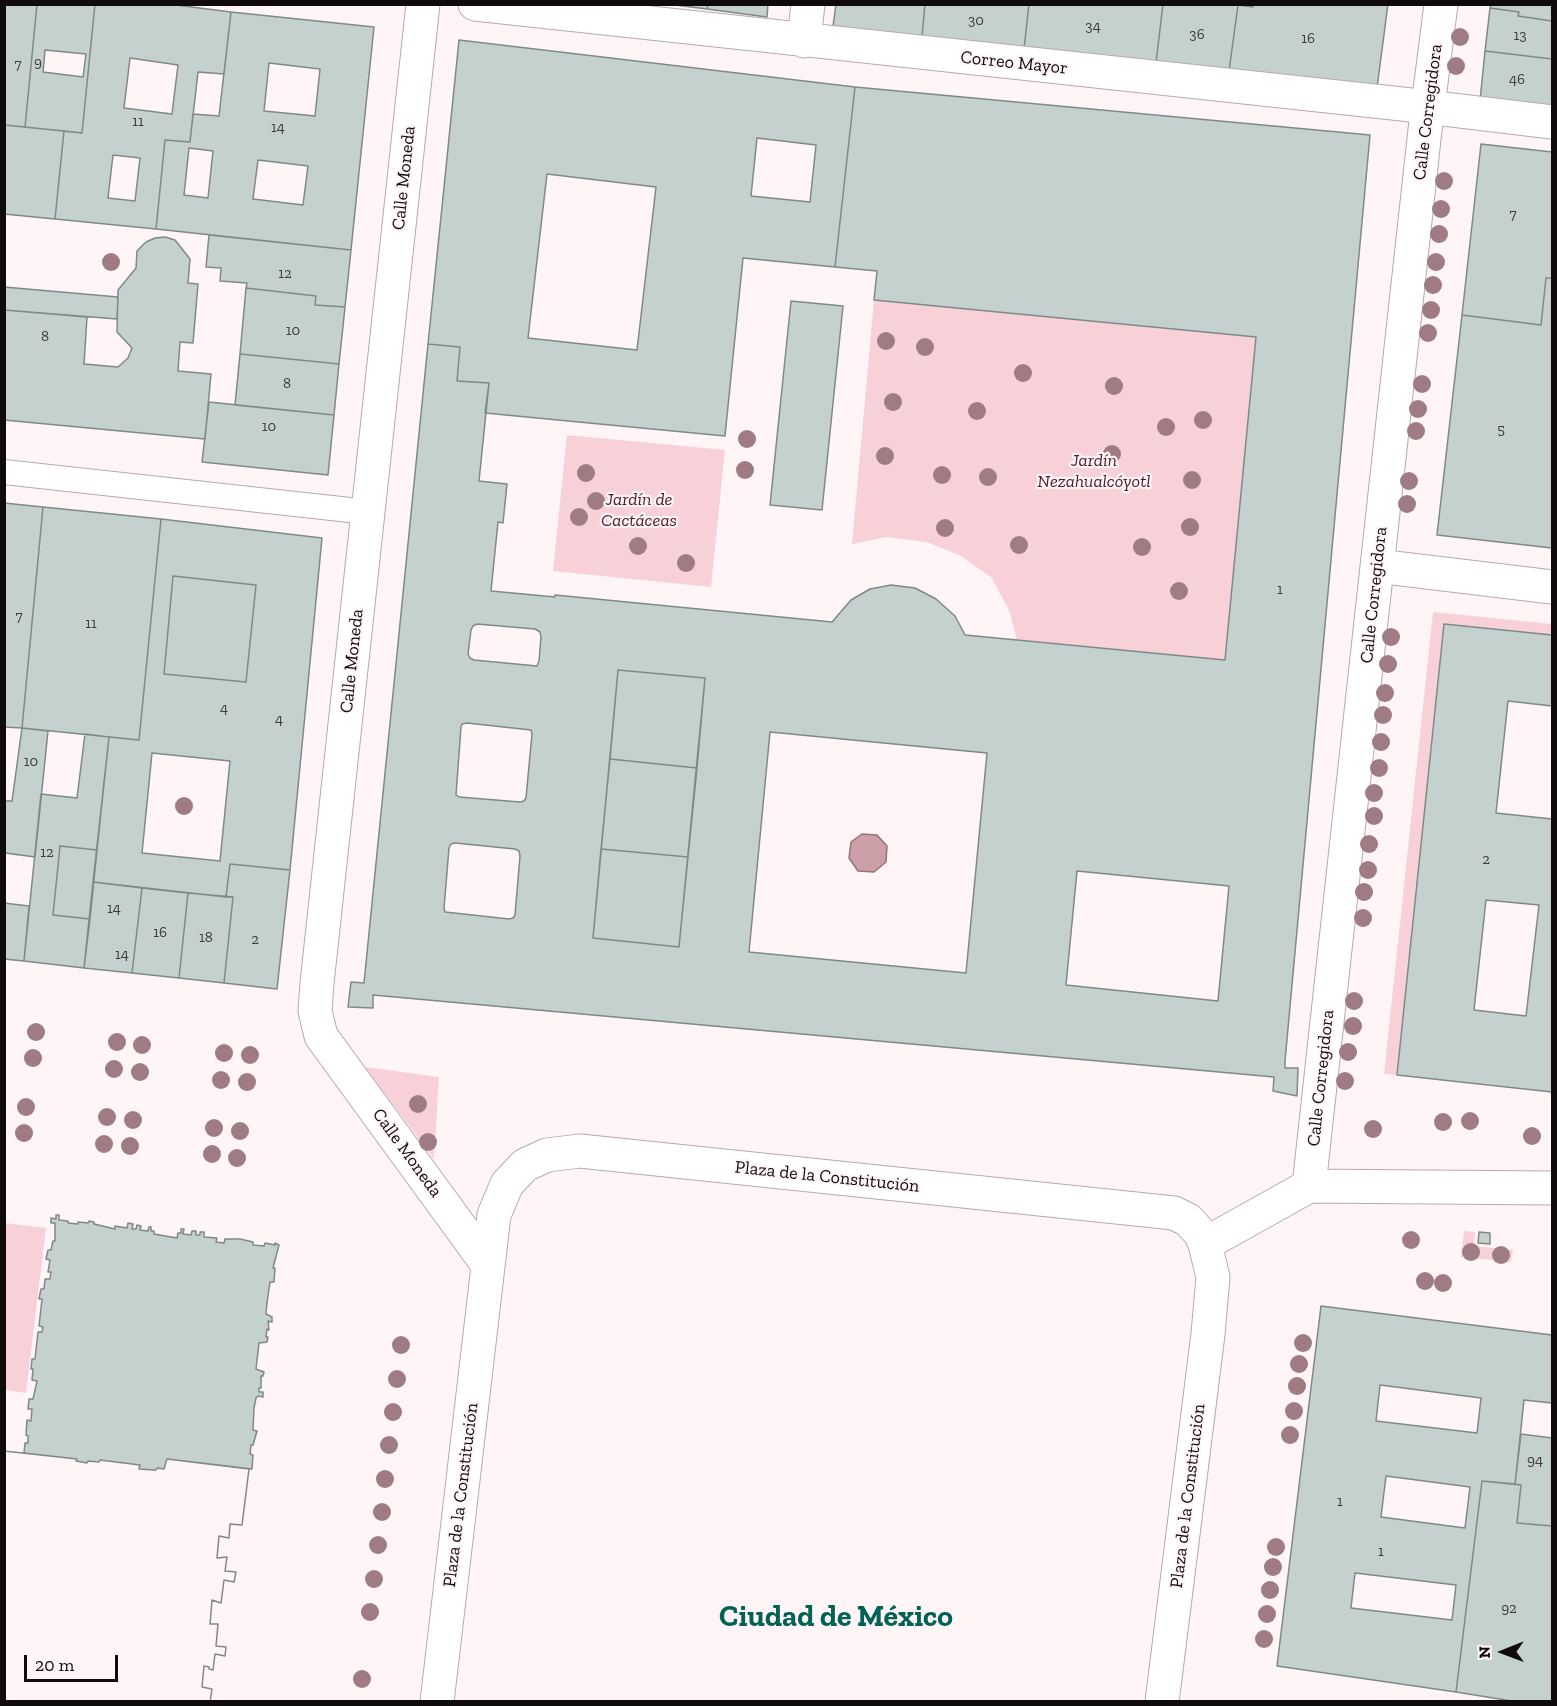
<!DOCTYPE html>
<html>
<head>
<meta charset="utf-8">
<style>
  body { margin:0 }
  #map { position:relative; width:1557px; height:1706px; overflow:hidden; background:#fff5f6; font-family:"Zilla Slab",serif }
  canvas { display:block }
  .frame { position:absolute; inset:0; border:6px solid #0f0b0c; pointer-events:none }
  .north { position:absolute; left:1473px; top:1622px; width:60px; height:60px; -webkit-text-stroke:4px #fff5f6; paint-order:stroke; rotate:269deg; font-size:16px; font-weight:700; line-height:24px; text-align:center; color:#0f0b0c }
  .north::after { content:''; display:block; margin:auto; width:21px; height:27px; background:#0f0b0c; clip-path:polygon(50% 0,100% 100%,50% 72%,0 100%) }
  .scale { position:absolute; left:24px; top:1655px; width:94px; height:27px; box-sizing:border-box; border:3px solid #0f0b0c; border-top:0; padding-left:8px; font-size:18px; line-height:21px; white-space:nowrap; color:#0f0b0c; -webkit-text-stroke:4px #fff5f6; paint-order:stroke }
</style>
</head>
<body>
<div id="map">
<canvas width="1557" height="1706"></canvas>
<div class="frame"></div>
<div class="north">N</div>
<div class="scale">20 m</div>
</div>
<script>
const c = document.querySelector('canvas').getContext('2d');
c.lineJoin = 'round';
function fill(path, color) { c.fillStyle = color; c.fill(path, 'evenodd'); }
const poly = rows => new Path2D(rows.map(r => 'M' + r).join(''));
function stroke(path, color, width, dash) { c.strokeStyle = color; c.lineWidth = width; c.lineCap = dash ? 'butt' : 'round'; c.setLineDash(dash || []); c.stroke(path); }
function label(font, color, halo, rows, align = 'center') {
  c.font = font + ' "Zilla Slab",serif'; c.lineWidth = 4.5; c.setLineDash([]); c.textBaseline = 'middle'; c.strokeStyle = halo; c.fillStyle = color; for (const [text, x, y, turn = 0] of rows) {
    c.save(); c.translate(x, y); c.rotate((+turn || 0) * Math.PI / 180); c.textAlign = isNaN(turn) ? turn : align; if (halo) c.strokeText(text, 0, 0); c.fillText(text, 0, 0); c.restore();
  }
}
const green = poly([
  [874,300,1256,337,1225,660,1017,640,1009,610,991,577,961,556,927,542,886,537,852,544],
  [567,435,725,450,711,587,553,571],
  [1433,612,1552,624,1552,635,1444,624,1397,1075,1384,1074],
  [365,1067,439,1077,434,1159],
  [5,1223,46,1228,26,1393,5,1390],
  [1464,1231,1475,1232,1474,1246,1513,1250,1511,1262,1461,1257]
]);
const water = poly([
  [862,834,877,835,887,846,886,862,874,872,858,871,849,858,851,842,862,834]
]);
const building = poly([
  [4,4,37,4,25,127,4,125,4,4],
  [37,4,95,4,82,133,25,127,37,4],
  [45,50,86,54,83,77,43,72,45,50],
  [95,4,168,4,231,12,224,74,198,72,190,142,165,140,156,229,55,219,64,131,82,133,95,4],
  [130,58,178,65,172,114,124,108,130,58],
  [113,155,140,158,135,201,108,198,113,155],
  [667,4,708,4,707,9,667,4],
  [708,4,768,4,767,17,707,9,708,4],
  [836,4,925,4,922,37,833,26,836,4],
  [925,4,1029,4,1024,49,922,37,925,4],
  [1029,4,1163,4,1156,63,1024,49,1029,4],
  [1163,4,1253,4,1253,7,1238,5,1229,71,1156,63,1163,4],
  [1253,4,1388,4,1377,88,1229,71,1238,5,1253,7,1253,4],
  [1491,4,1552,4,1552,21,1518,16,1519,12,1490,8,1491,4],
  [1490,8,1519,12,1518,16,1552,21,1552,59,1485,51,1490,8],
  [231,12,374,27,351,250,156,229,165,140,190,142,193,114,219,116,231,12],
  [269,63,320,69,315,116,264,111,269,63],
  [189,148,213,151,208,198,184,195,189,148],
  [258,160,308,166,303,205,253,199,258,160],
  [459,40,855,87,835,267,743,258,725,436,485,413,489,383,457,381,460,347,428,344,459,40],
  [757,138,816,145,810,202,751,196,757,138],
  [547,174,656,187,637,350,528,338,547,174],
  [1485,51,1552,59,1552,110,1480,101,1485,51],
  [855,87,1370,135,1285,1061,1285,1068,1298,1068,1297,1096,1273,1091,1274,1077,373,995,373,1008,348,1007,351,982,364,983,428,344,460,347,457,381,489,383,479,481,507,484,503,523,498,522,491,591,555,597,555,595,832,622,851,600,870,589,891,585,915,588,936,599,955,616,965,635,1225,660,1256,337,874,300,877,271,835,267,855,87],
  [477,624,535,629,540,632,541,637,539,661,537,666,474,660,470,658,468,654,471,630,473,626,477,624],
  [618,670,705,678,679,947,593,938,618,670],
  [467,723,531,730,532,734,526,798,524,801,520,802,459,797,456,795,461,727,462,724,467,723],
  [770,732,987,753,966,973,749,952,770,732],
  [455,843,515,849,519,851,520,856,515,915,513,918,509,919,445,912,444,908,449,848,451,844,455,843],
  [1077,871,1229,886,1218,1001,1066,985,1077,871],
  [4,125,64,131,55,219,4,214,4,125],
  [1481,144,1552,152,1552,278,1546,278,1541,325,1462,315,1481,144],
  [209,235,351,250,345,307,315,305,316,296,246,288,247,283,220,281,221,268,206,267,209,235],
  [165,237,175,240,190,259,188,283,198,284,193,343,180,342,178,371,211,374,205,439,4,420,4,310,87,317,84,364,118,367,128,358,132,348,117,332,118,290,136,268,137,251,146,242,155,238,165,237],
  [1546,278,1552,278,1552,548,1437,535,1462,315,1541,325,1546,278],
  [4,287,118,297,117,319,4,310,4,287],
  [246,288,316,296,315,305,345,307,339,364,240,354,246,288],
  [791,301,843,306,822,510,770,505,791,301],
  [240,354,339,364,334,415,235,405,240,354],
  [209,402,334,415,328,475,202,462,209,402],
  [4,503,43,507,22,728,4,727,4,503],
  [43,507,161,519,139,740,22,728,43,507],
  [161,519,322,538,290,870,230,864,226,897,93,882,109,737,139,740,161,519],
  [173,576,256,585,246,682,164,674,173,576],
  [152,753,230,761,220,861,142,853,152,753],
  [173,576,256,585,246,682,164,674,173,576],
  [1444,624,1552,635,1552,706,1508,701,1496,813,1552,819,1552,1092,1397,1075,1444,624],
  [1486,900,1539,905,1526,1016,1474,1010,1486,900],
  [618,670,705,678,697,768,610,759,618,670],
  [22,728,48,731,35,857,5,853,4,858,4,801,12,801,22,728],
  [85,734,109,737,97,850,60,846,53,915,90,919,84,968,24,961,41,794,77,798,85,734],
  [610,759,697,768,688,857,601,849,610,759],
  [60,846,97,850,90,919,53,915,60,846],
  [601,849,688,857,679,947,593,938,601,849],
  [230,864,290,870,277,989,224,983,233,897,226,897,230,864],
  [93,882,142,888,132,973,84,968,93,882],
  [142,888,188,893,179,978,132,973,142,888],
  [188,893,233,897,224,983,179,978,188,893],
  [4,903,29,906,24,961,4,959,4,903],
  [56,1215,59,1215,59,1220,68,1221,68,1223,78,1224,78,1222,88,1223,89,1221,94,1222,94,1224,115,1229,115,1226,127,1228,128,1223,133,1224,132,1229,136,1229,137,1225,141,1226,140,1230,148,1231,149,1227,151,1227,151,1231,154,1231,154,1234,177,1238,178,1233,181,1233,181,1229,184,1229,183,1234,191,1235,192,1231,196,1231,196,1235,200,1235,200,1232,204,1232,204,1237,217,1238,216,1242,224,1243,225,1239,240,1239,253,1242,253,1245,264,1246,265,1243,275,1245,275,1243,279,1245,273,1268,275,1268,274,1282,270,1282,267,1303,266,1314,272,1317,272,1322,268,1321,269,1330,267,1329,266,1337,268,1337,267,1342,259,1343,256,1369,264,1372,263,1376,261,1376,261,1388,259,1388,259,1392,263,1392,263,1397,258,1396,256,1398,254,1408,253,1430,257,1431,253,1445,251,1445,250,1454,253,1455,252,1469,167,1459,164,1469,157,1468,156,1470,154,1470,139,1469,140,1465,100,1460,99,1462,88,1461,87,1463,76,1461,77,1459,24,1453,25,1443,28,1443,28,1436,26,1435,27,1420,31,1421,32,1409,28,1409,29,1399,33,1399,37,1381,32,1380,33,1369,31,1369,32,1359,35,1359,38,1332,42,1332,43,1327,39,1326,42,1299,39,1299,41,1289,44,1289,45,1279,50,1279,51,1272,48,1272,50,1260,46,1259,48,1250,51,1250,53,1241,55,1241,55,1223,51,1223,51,1218,56,1219,56,1215],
  [1479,1232,1490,1233,1490,1244,1478,1243,1479,1232],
  [1321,1306,1552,1335,1552,1403,1524,1400,1515,1484,1482,1481,1456,1692,1277,1666,1321,1306],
  [1380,1385,1481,1398,1477,1433,1376,1421,1380,1385],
  [1386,1476,1470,1487,1465,1528,1381,1517,1386,1476],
  [1355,1573,1456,1585,1452,1620,1351,1608,1355,1573],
  [1521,1434,1552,1438,1552,1526,1517,1523,1521,1485,1515,1484,1521,1434],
  [4,1451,77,1459,76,1461,87,1463,88,1461,99,1462,100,1460,140,1465,139,1469,154,1470,156,1470,157,1468,164,1469,167,1459,249,1469,242,1525,230,1524,229,1538,219,1536,217,1558,227,1557,225,1571,236,1572,234,1582,224,1580,221,1603,212,1600,210,1624,218,1624,216,1646,226,1647,225,1656,215,1654,213,1670,209,1669,209,1667,204,1666,202,1687,212,1689,210,1702,4,1702,4,1451],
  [4,1451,77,1459,76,1461,87,1463,88,1461,99,1462,100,1460,140,1465,139,1469,154,1470,156,1470,157,1468,164,1469,167,1459,249,1469,242,1525,230,1524,229,1538,219,1536,217,1558,227,1557,225,1571,236,1572,234,1582,224,1580,221,1603,212,1600,210,1624,218,1624,216,1646,226,1647,225,1656,215,1654,213,1670,209,1669,209,1667,204,1666,202,1687,212,1689,210,1702,4,1702,4,1451],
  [1482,1481,1521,1485,1517,1523,1552,1526,1552,1702,1518,1702,1456,1692,1482,1481]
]);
const pedestrian = poly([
  [4,472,368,512]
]);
const minor = poly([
  [423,4,317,983,315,1011,321,1036,488,1265],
  [475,4,1402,104,1552,122],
  [804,41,808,4],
  [1377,566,1552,587],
  [1309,1186,1425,130,1441,4],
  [1205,1244,1309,1186,1552,1188],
  [437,1702,494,1215,507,1184,525,1165,547,1155,580,1151,1174,1213,1188,1220,1200,1233,1205,1244,1213,1277,1208,1334,1162,1702]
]);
const trees = [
  [1460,37],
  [1456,66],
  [1444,181],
  [1441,209],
  [1439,234],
  [111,262],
  [1436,262],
  [1433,285],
  [1431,310],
  [1428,333],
  [886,341],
  [925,347],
  [1023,373],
  [1422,384],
  [1114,386],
  [893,402],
  [1418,409],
  [977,411],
  [1203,420],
  [1166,427],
  [1416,431],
  [747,439],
  [1112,454],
  [885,456],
  [745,470],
  [586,473],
  [942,475],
  [988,477],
  [1192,480],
  [1409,481],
  [596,501],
  [1407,504],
  [579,517],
  [1190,527],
  [945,528],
  [1019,545],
  [638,546],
  [1142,547],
  [686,563],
  [1179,591],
  [1391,637],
  [1388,664],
  [1385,693],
  [1383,715],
  [1381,742],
  [1379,768],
  [1374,793],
  [184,806],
  [1374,816],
  [1369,844],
  [1368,870],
  [1364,892],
  [1363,918],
  [1354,1001],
  [1353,1026],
  [36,1032],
  [117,1042],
  [142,1045],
  [1348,1052],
  [224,1053],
  [250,1055],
  [33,1058],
  [114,1069],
  [140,1072],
  [221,1080],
  [1345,1081],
  [247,1082],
  [418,1104],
  [26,1107],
  [107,1117],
  [133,1120],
  [1470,1121],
  [1443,1122],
  [214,1128],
  [1373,1129],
  [240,1131],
  [24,1133],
  [1532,1136],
  [428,1142],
  [104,1144],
  [130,1146],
  [212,1154],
  [237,1158],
  [1411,1240],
  [1471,1252],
  [1501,1255],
  [1425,1281],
  [1443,1283],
  [1303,1343],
  [401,1345],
  [1299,1364],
  [397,1379],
  [1297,1386],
  [1294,1411],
  [393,1412],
  [1290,1435],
  [389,1445],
  [385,1479],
  [382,1512],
  [378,1545],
  [1276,1547],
  [1273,1567],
  [374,1579],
  [1270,1590],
  [370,1612],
  [1267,1614],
  [1264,1639],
  [362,1679]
];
const numberNames = [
  ["30",976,21],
  ["34",1093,27],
  ["36",1197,35],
  ["13",1520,36],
  ["16",1308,39],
  ["9",38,63],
  ["7",18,65],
  ["46",1517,80],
  ["11",138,122],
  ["14",278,128],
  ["7",1513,215],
  ["12",285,274],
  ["10",293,331],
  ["8",45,337],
  ["8",287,384],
  ["10",269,427],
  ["5",1501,430],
  ["1",1280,590],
  ["7",19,617],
  ["11",91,624],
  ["4",224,709],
  ["4",279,720],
  ["10",31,762],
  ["12",47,853],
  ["2",1486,860],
  ["14",114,909],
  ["16",160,933],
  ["18",206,938],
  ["2",255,940],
  ["14",122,955],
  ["94",1535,1461],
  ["1",1340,1502],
  ["1",1381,1552],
  ["92",1509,1609]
];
const streetNames = [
  ["Correo Mayor",1014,63,6],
  ["Calle Corregidora",1428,112,-83],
  ["Calle Moneda",404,178,-84],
  ["Calle Corregidora",1374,595,-84],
  ["Calle Moneda",352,661,-84],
  ["Calle Corregidora",1321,1078,-84],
  ["Calle Moneda",407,1153,54],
  ["Plaza de la Constitución",827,1177,6],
  ["Plaza de la Constitución",461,1495,-83],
  ["Plaza de la Constitución",1188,1496,-83]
];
const parkNames = [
  ["Jardín",1094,461],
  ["Nezahualcóyotl",1094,482],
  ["Jardín de",639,500],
  ["Cactáceas",639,521]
];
const townNames = [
  ["Ciudad de México",836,1617]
];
fill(green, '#f7d1d7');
fill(water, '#cc9fa6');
stroke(water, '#937378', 1.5);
fill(building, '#c5d1ce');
stroke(building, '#7f8987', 1.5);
stroke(pedestrian, '#b5aaac', 26);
stroke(minor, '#b5aaac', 35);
stroke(pedestrian, '#fff', 24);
stroke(minor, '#fff', 33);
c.fillStyle = '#9f7c84';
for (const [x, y] of trees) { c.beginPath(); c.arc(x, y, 9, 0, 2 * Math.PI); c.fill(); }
label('15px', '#3c3c3c', null, numberNames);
label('18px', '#0f0b0c', '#fff5f6', streetNames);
label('italic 18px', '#511926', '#fff5f6', parkNames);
label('bold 30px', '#016255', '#fff5f6', townNames);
</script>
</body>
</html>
